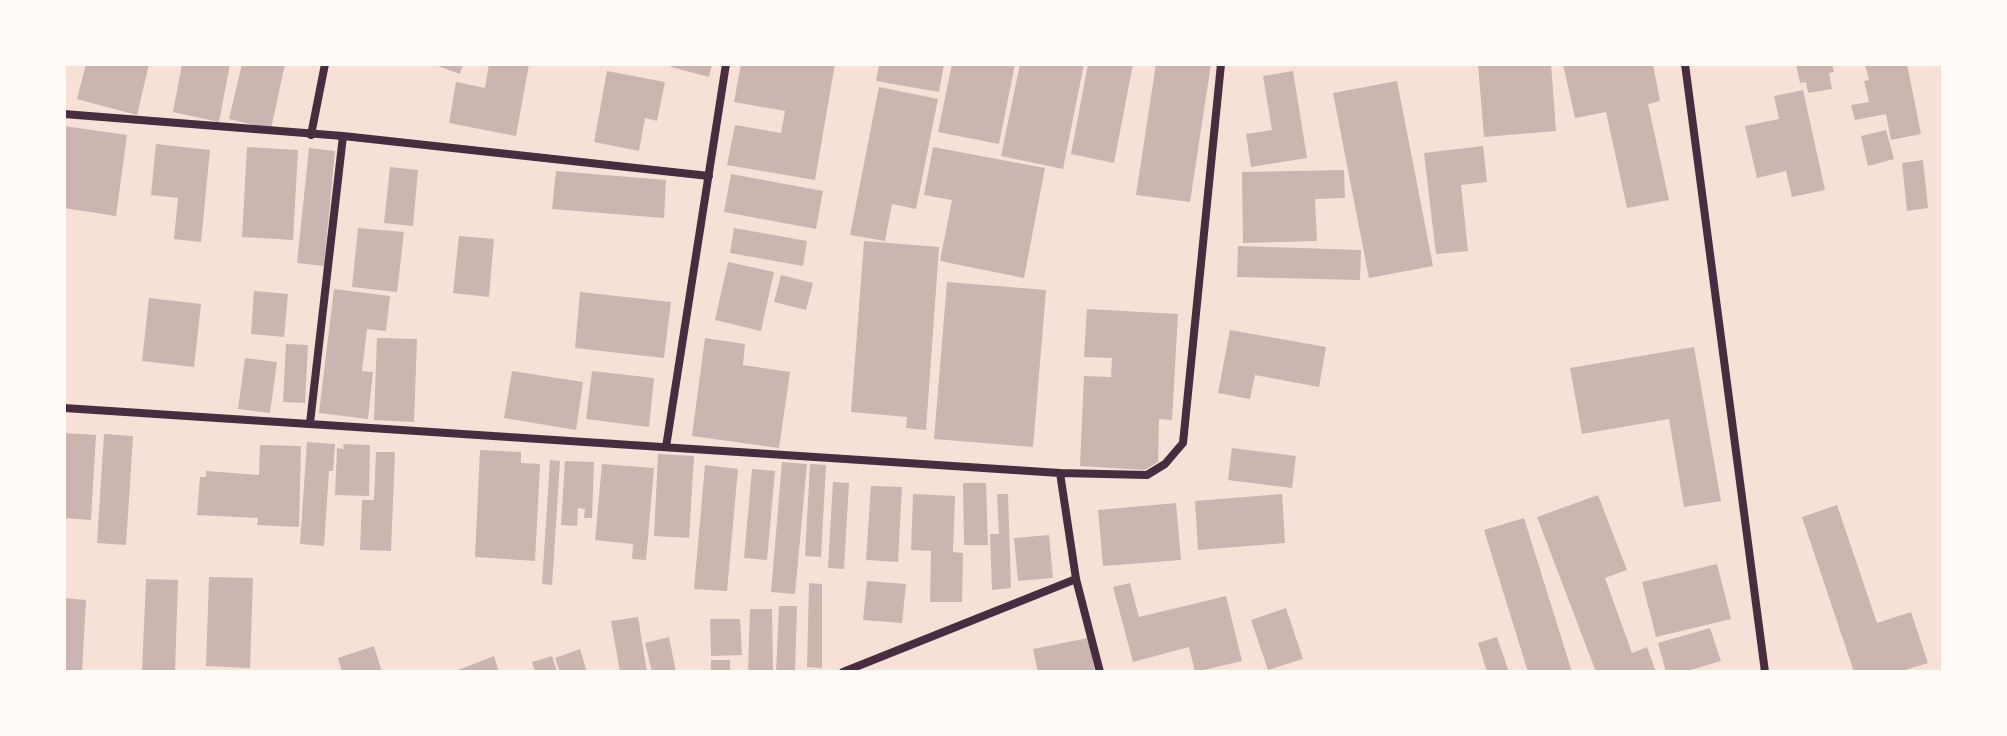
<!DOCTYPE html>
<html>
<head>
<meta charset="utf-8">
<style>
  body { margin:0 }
  #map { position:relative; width:2007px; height:736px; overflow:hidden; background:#f7e1d7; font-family:"Titillium Web",sans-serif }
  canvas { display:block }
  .frame { position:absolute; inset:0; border:66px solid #fffaf5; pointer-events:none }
</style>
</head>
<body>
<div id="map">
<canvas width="2007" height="736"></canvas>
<div class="frame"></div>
</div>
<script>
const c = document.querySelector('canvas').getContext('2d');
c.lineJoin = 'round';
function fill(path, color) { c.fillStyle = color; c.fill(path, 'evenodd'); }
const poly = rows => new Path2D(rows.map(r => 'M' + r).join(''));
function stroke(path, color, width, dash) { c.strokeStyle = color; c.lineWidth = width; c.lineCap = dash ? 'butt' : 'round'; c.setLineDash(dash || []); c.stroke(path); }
const building = poly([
  [86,64,149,64,137,115,77,99],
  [182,64,230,64,219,122,173,112],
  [242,64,285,64,271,129,229,119],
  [432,64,463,64,460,74],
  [489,64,529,64,516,136,449,123,456,82,485,88],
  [671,64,712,64,709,77,671,67],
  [741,64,835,64,815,180,727,165,735,125,781,133,785,111,734,102],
  [879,64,944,64,939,92,876,81],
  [952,64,1015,64,999,144,938,132],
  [1020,64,1084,64,1063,169,1001,156],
  [1088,64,1133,64,1114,163,1071,154],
  [1156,64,1211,64,1190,202,1136,195],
  [1478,64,1551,64,1556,131,1484,137],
  [1563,64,1653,64,1660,101,1648,104,1669,200,1627,208,1606,112,1575,118],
  [1796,64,1832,64,1834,72,1829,73,1832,89,1808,93,1806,82,1800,83],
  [1865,64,1907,64,1921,134,1891,140,1886,114,1855,120,1851,105,1869,102,1864,81,1869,80],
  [607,71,665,82,657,121,645,118,639,151,594,142],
  [1293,71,1307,158,1251,167,1246,134,1272,130,1263,76],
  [1397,81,1433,266,1369,278,1333,93],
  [879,87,938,99,916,209,892,204,885,241,850,235],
  [1803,90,1825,190,1792,197,1786,171,1757,178,1745,126,1779,119,1774,96],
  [64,126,127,135,116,216,64,208],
  [1886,130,1894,159,1868,166,1861,136],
  [156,144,210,150,201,242,174,239,178,198,151,195],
  [1483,146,1487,182,1461,185,1468,251,1436,254,1424,153],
  [247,147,298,150,293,240,242,237],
  [933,147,1045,168,1024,278,940,261,952,200,924,195],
  [309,148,335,151,324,266,297,263],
  [1923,160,1928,208,1907,211,1902,163],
  [390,167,418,170,413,226,384,223],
  [1344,170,1345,198,1315,199,1317,241,1243,243,1242,172],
  [556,171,666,180,664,218,552,209],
  [731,174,823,191,816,229,724,212],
  [358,228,404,232,397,292,352,287],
  [734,228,807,241,803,266,730,253],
  [459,236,494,239,489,297,453,293],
  [864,241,939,247,926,430,906,428,907,417,851,412],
  [1238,246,1361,250,1360,280,1237,277],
  [728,262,774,272,761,331,715,320],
  [781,275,813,283,806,310,774,302],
  [947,282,1046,290,1033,447,934,439],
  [334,289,390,296,386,331,367,329,362,371,373,372,368,419,319,413],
  [254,291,288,294,284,337,251,334],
  [580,292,671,302,664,358,575,348],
  [149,298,201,304,194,367,142,361],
  [1087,309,1178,314,1172,420,1159,419,1158,462,1145,470,1080,466,1084,376,1111,377,1112,358,1084,357],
  [1230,330,1326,347,1319,387,1255,375,1250,399,1218,393],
  [377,338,417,339,414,422,374,420],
  [705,338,745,344,743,365,790,372,779,448,692,436],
  [286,344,308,345,305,403,283,402],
  [1694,347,1721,501,1684,507,1669,419,1582,434,1570,368],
  [245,358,277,362,270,413,238,409],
  [512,371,583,382,576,430,504,418],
  [592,371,654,378,649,427,586,419],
  [64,433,96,435,91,520,64,518],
  [104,434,133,436,126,545,97,543],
  [307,442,335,444,333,471,329,471,324,546,300,544],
  [343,444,370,445,369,496,335,495,337,448,344,449],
  [260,445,301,446,299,527,257,525,258,518,197,515,200,477,206,477,206,471,259,475],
  [1232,448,1296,456,1292,488,1228,480],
  [480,450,521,452,521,463,540,464,535,561,475,557],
  [376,452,395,452,391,551,360,550,362,500,374,500],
  [658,454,694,456,689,538,654,536],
  [550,460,560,461,552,585,542,584],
  [565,461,594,462,592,518,584,518,585,509,578,508,577,526,561,525],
  [782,462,807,464,795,594,771,592],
  [602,464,654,468,646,560,632,559,633,544,595,540],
  [810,464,826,465,821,557,805,556],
  [705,465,738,469,727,591,694,589],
  [752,469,775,471,767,560,744,558],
  [833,482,849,483,844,569,828,568],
  [963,483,986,483,988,545,964,545],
  [871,486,902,487,898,562,866,560],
  [913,494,955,496,953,552,963,553,962,602,930,602,931,551,911,550],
  [997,494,1008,494,1011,588,992,590,990,534,999,534],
  [1282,494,1285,543,1198,550,1195,501],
  [1598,495,1627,570,1605,578,1632,653,1647,647,1656,672,1596,672,1537,517],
  [1176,503,1181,560,1103,566,1098,510],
  [1837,505,1877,623,1911,612,1928,663,1899,672,1854,672,1802,517],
  [1524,518,1572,672,1528,672,1484,530],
  [1049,535,1053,578,1018,581,1014,538],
  [1717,564,1731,619,1656,637,1642,582],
  [209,577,253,578,250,668,206,666],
  [146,579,178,580,175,672,142,671],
  [867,581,906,584,902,623,863,620],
  [809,583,822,584,822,668,807,667],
  [1130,583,1139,617,1226,596,1242,661,1195,672,1189,647,1133,662,1113,587],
  [64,598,86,600,82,672,64,672],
  [779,606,797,606,795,672,776,672],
  [1286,608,1303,659,1268,670,1251,620],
  [750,609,772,609,773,672,748,672],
  [638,617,647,672,620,672,611,621],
  [710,619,740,619,742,655,711,656],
  [1710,628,1721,661,1684,672,1666,672,1658,643],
  [669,637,676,672,652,672,645,643],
  [1497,637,1509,672,1487,672,1478,643],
  [1088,638,1095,672,1038,672,1033,649],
  [374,646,382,672,342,672,338,658],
  [580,649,587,672,560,672,555,658],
  [494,656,499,672,453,672],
  [552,656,557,672,535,672,532,662],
  [711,660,730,660,730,672,711,672]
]);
const minor = poly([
  [1685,64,1765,672],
  [64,114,343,136,709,176],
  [311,135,325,64],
  [64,408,1060,473,1147,475,1165,464,1183,443,1221,64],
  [310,423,343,136],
  [666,447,726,64],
  [1060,473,1076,579,1100,672],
  [843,672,1076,579]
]);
fill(building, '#ccb4b1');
stroke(minor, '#4a2c40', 8);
</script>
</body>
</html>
